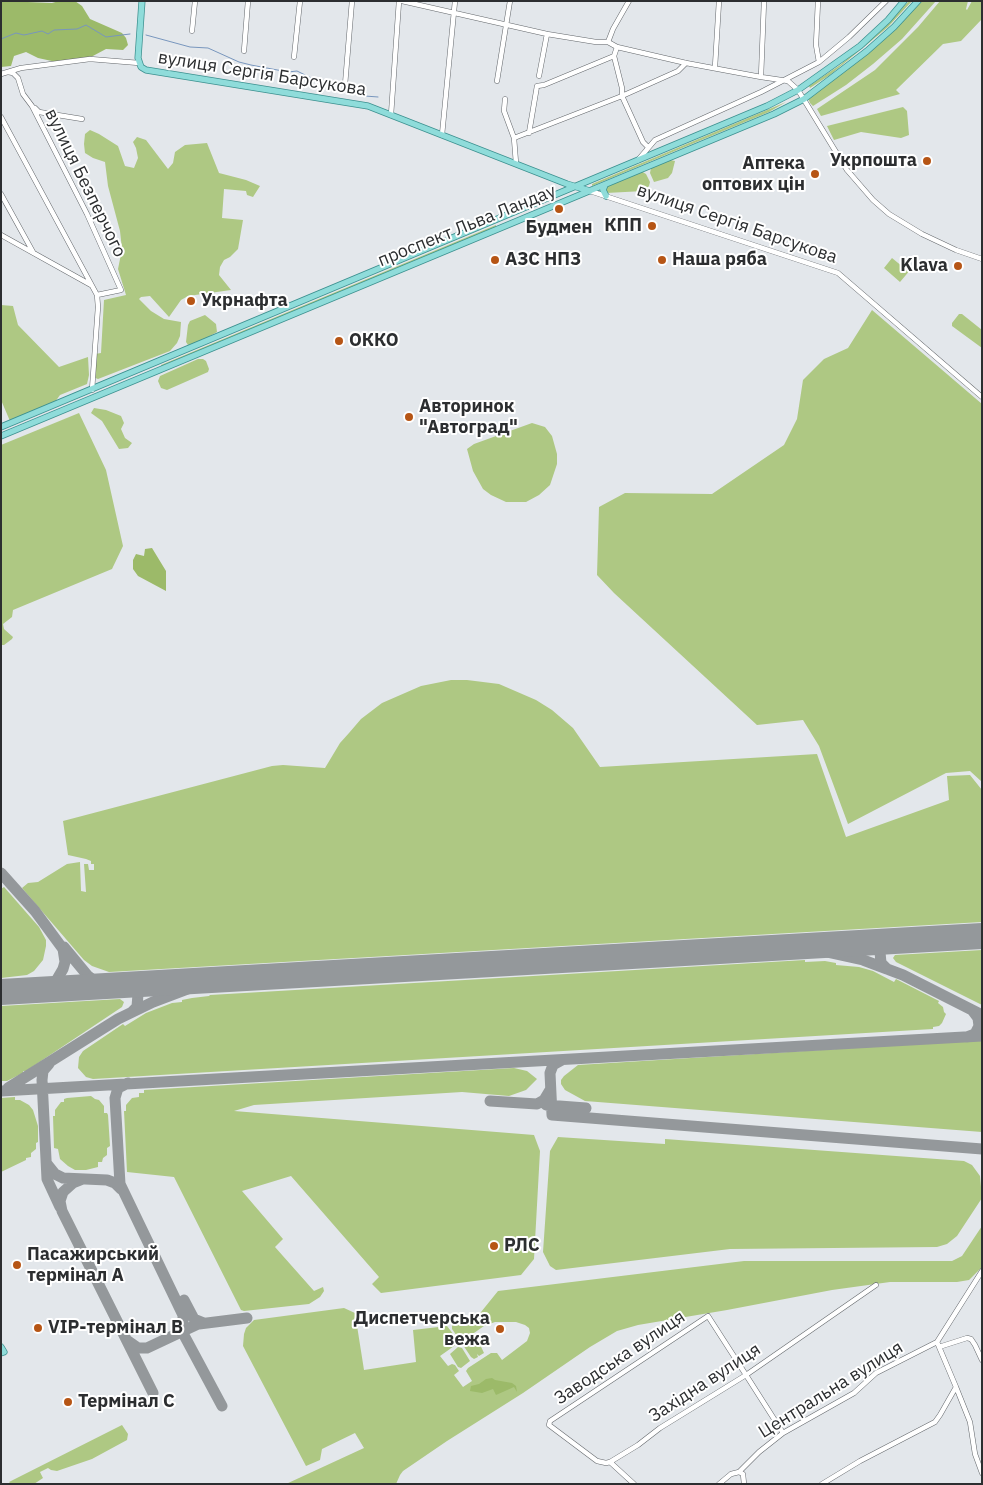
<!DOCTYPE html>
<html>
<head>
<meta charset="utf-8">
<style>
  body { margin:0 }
  #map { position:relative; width:983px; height:1485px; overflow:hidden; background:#e3e7eb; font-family:"IBM Plex Sans",sans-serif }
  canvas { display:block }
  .frame { position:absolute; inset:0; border:2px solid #2c2e30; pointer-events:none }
</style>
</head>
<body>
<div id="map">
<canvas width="983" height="1485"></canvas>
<div class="frame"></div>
</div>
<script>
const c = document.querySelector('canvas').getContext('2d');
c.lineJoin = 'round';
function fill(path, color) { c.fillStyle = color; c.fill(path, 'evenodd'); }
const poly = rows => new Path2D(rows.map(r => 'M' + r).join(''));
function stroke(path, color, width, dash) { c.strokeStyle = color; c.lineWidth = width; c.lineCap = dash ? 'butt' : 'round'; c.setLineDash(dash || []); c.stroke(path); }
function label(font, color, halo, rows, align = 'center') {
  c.font = font + ' "IBM Plex Sans",sans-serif'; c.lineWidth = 4; c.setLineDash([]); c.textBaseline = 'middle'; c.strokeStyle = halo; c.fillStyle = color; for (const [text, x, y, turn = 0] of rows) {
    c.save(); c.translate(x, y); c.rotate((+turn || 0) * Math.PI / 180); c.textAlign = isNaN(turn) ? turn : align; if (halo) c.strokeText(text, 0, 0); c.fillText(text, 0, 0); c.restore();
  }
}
const green = poly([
  [909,1,912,1,888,27,830,75,810,88,809,86,840,65,881,31],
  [920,1,936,1,902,39,873,64,846,85,813,106,810,103,808,98,866,55,901,23],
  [940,1,968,1,966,9,967,10,972,1,982,1,982,19,961,41,943,44,896,90,900,94,821,116,817,109,875,70,918,27],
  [786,102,769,112,675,151,592,186,592,184],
  [903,107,907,111,909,135,901,138,861,132,834,140,827,126],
  [90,130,99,134,118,146,125,166,134,168,138,158,136,148,133,142,137,137,146,140,168,169,173,163,175,152,185,145,207,143,219,173,246,180,260,186,253,197,247,195,246,191,224,189,222,218,243,220,238,249,230,257,224,260,220,267,219,275,231,290,188,296,181,300,169,317,150,296,141,297,139,299,151,311,164,319,181,322,180,336,177,343,170,351,98,379,93,377,95,354,101,353,104,300,126,295,118,269,122,249,120,231,108,186,105,162,93,158,85,153,84,144,85,134],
  [670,160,675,161,672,173,668,178,654,182,650,173,651,168],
  [641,171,646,174,650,182,649,186,644,191,606,193,605,186],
  [496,225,496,227,382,275,161,367,161,365],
  [892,258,903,267,906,264,911,269,900,282,884,268],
  [1,305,13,306,18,325,59,367,88,357,89,375,87,384,60,395,55,402,10,421,1,400],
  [872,310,982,404,982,782,970,771,946,773,848,824,819,746,803,720,757,725,614,593,597,575,599,507,625,493,712,494,784,445,797,419,803,380,824,359,848,348],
  [959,314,962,314,982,330,982,348,952,326,952,323],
  [205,315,216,324,217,332,199,342,188,345,186,342,188,325,190,321],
  [198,359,203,359,206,361,209,369,208,372,167,390,161,388,158,381,160,376],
  [94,408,106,410,121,416,124,423,121,429,125,438,132,443,128,448,119,449,102,421,91,413],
  [79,413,106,470,123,546,112,569,13,610,12,617,3,624,4,629,13,637,12,639,4,645,1,645,1,445],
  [532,423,545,427,552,436,557,454,557,464,550,485,539,495,526,502,506,502,491,495,483,489,473,471,467,449,474,444],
  [451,680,467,680,499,684,536,700,552,710,573,728,600,767,817,754,846,837,949,800,947,776,970,775,982,790,982,922,109,972,92,966,84,960,22,888,28,883,38,882,67,864,80,862,81,891,86,892,84,864,88,864,89,870,94,870,94,864,91,864,91,861,86,859,68,855,63,821,272,766,283,765,325,768,340,743,349,733,361,719,382,703,421,686],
  [4,887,39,927,46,940,46,946,43,960,34,971,27,975,1,978,1,889],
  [982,950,982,1005,896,962,893,958,895,955],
  [805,960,805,962,825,961,836,963,836,965,859,967,873,971,894,982,896,979,939,1001,938,1003,943,1007,944,1012,946,1014,942,1023,939,1026,933,1027,933,1029,93,1079,86,1077,78,1068,79,1057,83,1051,123,1024,125,1026,146,1013,172,1003,182,1002,182,1000,192,998,209,996,210,995],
  [120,999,124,1002,122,1007,26,1071,23,1071,23,1073,7,1081,1,1081,1,1006],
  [982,1040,982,1132,585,1101,565,1090,561,1084,561,1080,564,1076,578,1065],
  [514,1068,527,1071,537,1079,526,1090,509,1096,462,1092,254,1105,234,1111,534,1135,540,1151,534,1259,521,1275,381,1293,372,1284,379,1277,291,1176,242,1191,283,1239,275,1247,314,1291,323,1287,324,1291,320,1297,309,1304,244,1311,241,1310,174,1177,127,1172,124,1111,126,1111,126,1105,132,1098,139,1097,139,1093,144,1093,144,1090],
  [91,1096,95,1099,99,1100,104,1106,104,1113,107,1113,108,1115,110,1146,107,1148,107,1155,103,1158,102,1162,98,1162,98,1167,86,1170,75,1170,68,1166,60,1159,58,1149,54,1148,53,1116,55,1116,55,1110,61,1102,64,1102,64,1099,67,1098],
  [15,1097,15,1100,20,1100,29,1105,33,1110,38,1126,38,1142,36,1143,36,1149,31,1153,31,1157,26,1158,26,1160,1,1172,1,1098],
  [558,1137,665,1144,665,1139,964,1161,972,1165,980,1176,982,1198,957,1236,947,1244,937,1247,730,1249,556,1270,550,1266,543,1252,550,1151],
  [982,1226,982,1267,969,1280,957,1282,890,1282,832,1290,727,1310,638,1325,617,1331,590,1347,523,1393,447,1441,403,1471,400,1475,396,1484,286,1484,364,1448,355,1433,322,1449,320,1460,306,1466,243,1346,244,1334,246,1328,254,1320,344,1308,355,1313,364,1370,416,1362,413,1330,447,1326,457,1339,457,1344,440,1356,448,1366,452,1364,455,1365,459,1371,454,1375,463,1387,472,1381,466,1371,468,1368,491,1353,497,1353,502,1360,527,1341,530,1333,529,1328,525,1325,516,1322,495,1322,484,1326,461,1342,452,1329,452,1324,477,1317,498,1291,744,1261,952,1261,962,1256],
  [475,1334,484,1353,479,1356,477,1354,478,1357,474,1359,471,1357,463,1345,464,1342],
  [458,1347,462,1348,470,1361,461,1368,458,1367,450,1354],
  [122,1425,128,1434,127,1440,92,1459,57,1471,51,1470,48,1468,40,1472,43,1478,34,1484,11,1484,9,1482]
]);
const forest = poly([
  [3,1,52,3,59,1,75,1,82,6,90,19,122,33,126,38,128,45,123,50,106,49,91,57,61,63,38,58,26,52,14,56,11,66,1,67,1,3],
  [152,548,166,571,166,591,138,576,133,569,133,560,136,554,144,556,145,549],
  [492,1378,495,1380,512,1383,516,1386,517,1392,514,1387,496,1395,493,1389,482,1393,470,1391,471,1386,479,1384,486,1379]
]);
const stream = poly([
  [146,35,190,47,208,48,239,62,251,65,288,72,297,71,340,92,354,92,365,96,378,97],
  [1,39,16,33,24,35,42,31,48,34,54,30,77,29,86,25,106,37,130,34]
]);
const taxiway = poly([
  [1,873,35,911,63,949,65,962,63,969,56,981,45,989],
  [64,947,88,976,96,982,107,986],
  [774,948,822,951,863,960,903,975,982,1015],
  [887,969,881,963,880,952,883,946,893,941],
  [126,985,132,987,138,994,137,1007,132,1012],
  [967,1037,975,1034,979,1026,978,1018,972,1010],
  [562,1060,553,1065,550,1073,552,1115,982,1149],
  [49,1064,43,1071,42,1080,47,1179,60,1207],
  [128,1083,118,1088,115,1098,120,1184,183,1315,183,1332,185,1337,222,1406],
  [8,1088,118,1019,153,1002,190,988,256,977],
  [1,1091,982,1036],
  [490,1101,537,1104,544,1100,550,1090],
  [546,1105,586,1108],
  [47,1164,55,1174,63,1178,107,1180,115,1183,121,1189],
  [83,1179,73,1183,63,1192,60,1201,62,1211,153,1393],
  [184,1300,194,1319,204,1323],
  [199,1324,247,1318],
  [128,1341,138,1348,147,1348,198,1324]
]);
const runway = poly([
  [1,992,982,936]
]);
const minor = poly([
  [402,1,547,34,596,42,608,42,617,47,686,63,761,77,788,81,798,90,847,170,873,200,889,214,922,234,956,250,982,259],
  [818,1,816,45,819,62],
  [192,31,195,1],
  [608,42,613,29,629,1],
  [617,47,614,56,622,88,622,96,643,142,648,147],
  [244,51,248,1],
  [294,57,300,1],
  [715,67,719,1],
  [8,72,13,73,18,78,23,94,32,106,87,214,121,290,97,295],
  [1,74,21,68,90,59,139,63],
  [539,76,547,34],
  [761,77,764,1],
  [497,81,510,1],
  [345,85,352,1],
  [505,99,504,111,514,138,516,163],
  [35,108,39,112,82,119],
  [391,115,399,1],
  [1,117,97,295,98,307,92,390],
  [529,133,537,86,544,85,614,56],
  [442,135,455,1],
  [514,138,622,96,678,71,686,63],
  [638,160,655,140,761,92,819,62,849,37,886,1],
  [590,191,838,273,982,397],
  [1,194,33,252],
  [1,235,91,285],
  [939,1347,967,1338,971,1339,975,1345,982,1360],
  [956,1387,970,1422,975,1454,982,1473],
  [783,1433,746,1375,708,1316,550,1421,549,1425,597,1461,606,1463,610,1462,638,1445,660,1428,746,1375,876,1285],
  [610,1462,634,1484],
  [739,1472,743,1474,744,1484],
  [719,1484,731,1474,739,1472,759,1452,783,1433,854,1393,876,1373,937,1342,982,1271],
  [822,1484,860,1461,935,1422,940,1415,956,1387,937,1342]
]);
const major = poly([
  [142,1,138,58,141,67,146,70,368,106,567,184,590,191],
  [605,185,603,190,606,196],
  [1,427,767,106,798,90,860,46,888,20,904,1],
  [1,436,774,114,804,99,867,51,894,27,918,1],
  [1,1347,4,1352,1,1353]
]);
const markers = [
  [927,161,5,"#b65515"],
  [815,174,5,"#b65515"],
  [559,209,5,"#b65515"],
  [652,226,5,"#b65515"],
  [495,260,5,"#b65515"],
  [662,260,5,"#b65515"],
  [958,266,5,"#b65515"],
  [191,301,5,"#b65515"],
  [339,341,5,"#b65515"],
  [409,417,5,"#b65515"],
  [494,1246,5,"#b65515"],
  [17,1265,5,"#b65515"],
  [38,1328,5,"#b65515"],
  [500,1329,5,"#b65515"],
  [68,1402,5,"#b65515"]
];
const streetNames = [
  ["вулиця Сергія Барсукова",262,74,9],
  ["вулиця Безперчого",85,183,64],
  ["вулиця Сергія Барсукова",737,224,19],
  ["проспект Льва Ландау",467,226,-22],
  ["Заводська вулиця",620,1358,-34],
  ["Західна вулиця",705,1383,-33],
  ["Центральна вулиця",831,1390,-32]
];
const poiNames = [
  ["Укрпошта",917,161,"right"],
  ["Аптека",805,164,"right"],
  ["оптових цін",805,185,"right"],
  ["КПП",642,226,"right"],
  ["Будмен",559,228,"center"],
  ["АЗС НПЗ",505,260],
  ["Наша ряба",672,260],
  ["Klava",948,266,"right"],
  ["Укрнафта",201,301],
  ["ОККО",349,341],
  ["Авторинок",419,407],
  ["\"Автоград\"",419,428],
  ["РЛС",504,1246],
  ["Пасажирський",27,1255],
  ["термінал A",27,1276],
  ["Диспетчерська",490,1319,"right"],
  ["вежа",490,1340,"right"],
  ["VIP-термінал B",48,1328],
  ["Термінал C",78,1402]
];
fill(green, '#aec883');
fill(forest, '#9cba69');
stroke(stream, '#7896bd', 1);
stroke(taxiway, '#94989b', 11);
stroke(runway, '#94989b', 26);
stroke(minor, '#63676b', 5.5);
stroke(major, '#3c908f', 7);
stroke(minor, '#fff', 4.5);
stroke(major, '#8fdcda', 5.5);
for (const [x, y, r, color] of markers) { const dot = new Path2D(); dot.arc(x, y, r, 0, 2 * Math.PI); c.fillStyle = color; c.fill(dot); stroke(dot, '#fff', 2); }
label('18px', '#2c2e30', '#fff', streetNames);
label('bold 18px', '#2c2e30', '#fff', poiNames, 'left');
</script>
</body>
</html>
